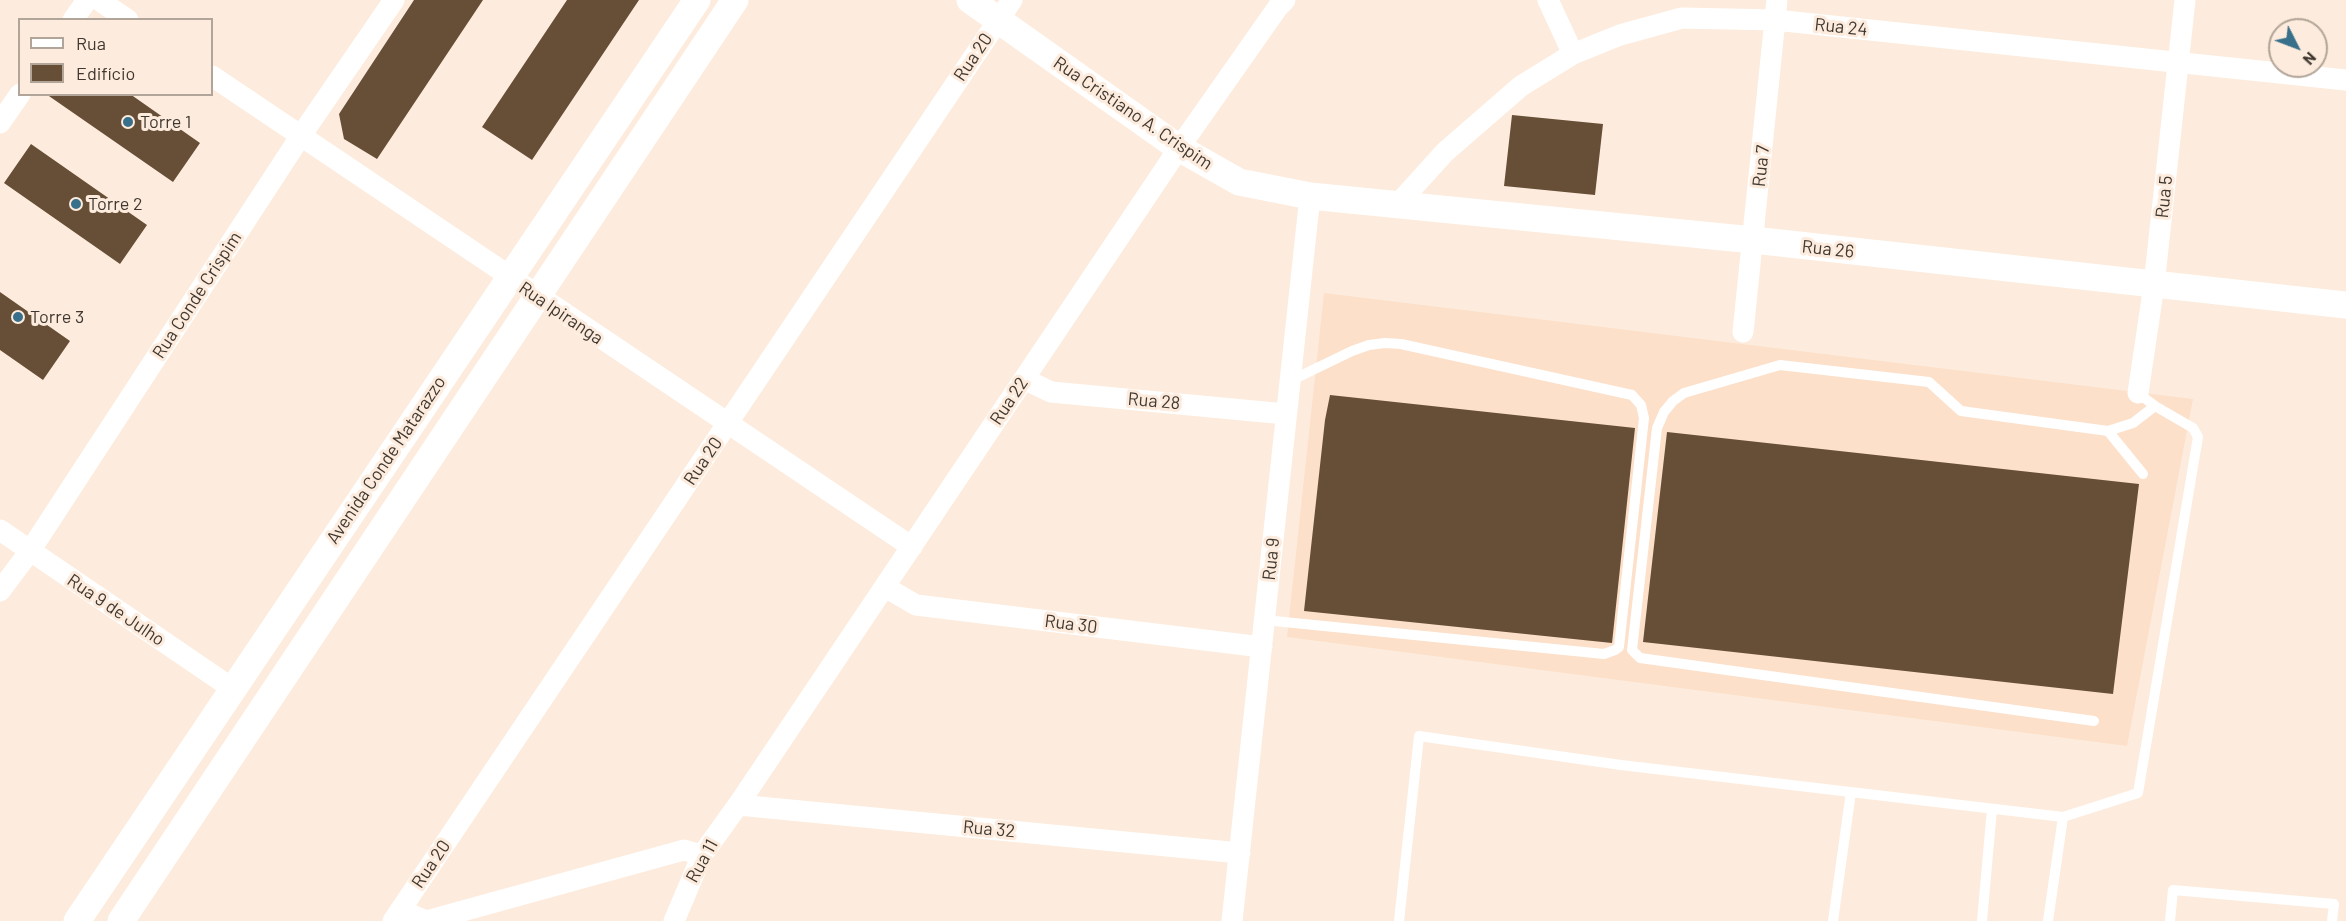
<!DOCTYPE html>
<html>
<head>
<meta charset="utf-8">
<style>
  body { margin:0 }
  #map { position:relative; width:2346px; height:921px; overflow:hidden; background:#fdecdd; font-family:Barlow,sans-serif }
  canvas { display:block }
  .legend { position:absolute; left:18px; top:18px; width:195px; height:78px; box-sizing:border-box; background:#fdecdd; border:2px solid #b1a498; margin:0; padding:8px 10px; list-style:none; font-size:18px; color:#403830 }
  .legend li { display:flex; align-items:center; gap:12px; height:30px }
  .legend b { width:30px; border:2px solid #b1a498 }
  .north { position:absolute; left:2268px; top:18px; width:60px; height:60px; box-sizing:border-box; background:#fdecdd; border:2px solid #b1a498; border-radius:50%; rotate:132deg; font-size:16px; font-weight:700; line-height:24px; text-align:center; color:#403830 }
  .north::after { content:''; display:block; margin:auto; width:21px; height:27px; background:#386f8a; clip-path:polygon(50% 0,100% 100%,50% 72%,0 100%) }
</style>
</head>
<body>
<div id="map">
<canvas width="2346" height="921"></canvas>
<ul class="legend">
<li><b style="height:8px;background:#fff"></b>Rua</li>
<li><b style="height:16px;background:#674e37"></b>Edifício</li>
</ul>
<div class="north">N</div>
</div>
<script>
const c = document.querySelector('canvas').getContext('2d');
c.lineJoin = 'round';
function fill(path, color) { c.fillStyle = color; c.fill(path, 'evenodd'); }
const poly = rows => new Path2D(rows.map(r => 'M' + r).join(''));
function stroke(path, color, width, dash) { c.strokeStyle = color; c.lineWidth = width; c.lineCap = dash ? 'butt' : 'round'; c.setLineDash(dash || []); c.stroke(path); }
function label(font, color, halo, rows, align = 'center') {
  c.font = font + ' Barlow,sans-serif'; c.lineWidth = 6; c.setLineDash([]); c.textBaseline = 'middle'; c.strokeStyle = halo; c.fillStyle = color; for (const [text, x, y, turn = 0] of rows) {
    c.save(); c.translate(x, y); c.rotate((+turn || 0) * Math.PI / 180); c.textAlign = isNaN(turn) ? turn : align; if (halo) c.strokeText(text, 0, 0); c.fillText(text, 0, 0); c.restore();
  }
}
const built = poly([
  [1324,293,2193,399,2127,746,1287,637]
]);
const building = poly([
  [414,0,483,0,377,159,344,139,339,114],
  [567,0,639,0,532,160,482,127],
  [46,94,130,94,200,143,173,182],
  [1512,115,1603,124,1595,195,1504,186],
  [31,144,147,225,120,264,4,183],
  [0,292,70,341,43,380,0,350],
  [1330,395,1635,428,1612,643,1304,611,1325,420],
  [1667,432,2139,484,2113,694,1643,642]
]);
const service = poly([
  [2108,431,2143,474],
  [1264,620,1604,654,1615,650,1619,647,1644,418,1641,405,1632,395,1401,344,1385,343,1369,345,1352,351,1290,381],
  [2094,721,1640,658,1632,650,1657,428,1664,412,1673,401,1684,393,1780,365,1929,382,1961,411,2108,431,2133,423,2155,406],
  [1399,921,1419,736,1621,765,2063,817,2138,793,2198,437,2193,428,2155,406,2138,393],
  [1833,921,1851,792],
  [1982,921,1992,809],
  [2048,921,2063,817],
  [2170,921,2173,890,2334,904,2332,921]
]);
const minor = poly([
  [99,0,128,20],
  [1548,0,1573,54],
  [73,20,87,0],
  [212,76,912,547],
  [0,123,20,94],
  [1397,205,1445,152,1521,86,1573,54,1620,35,1682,18,1775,20,2346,80],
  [1743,332,1777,0],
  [1024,379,1051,392,1286,414],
  [2138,393,2154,285,2185,0],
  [0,530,233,689],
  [885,587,916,605,1262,647],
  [0,591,30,551,300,137,394,0],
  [738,805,1240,853],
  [400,910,426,921,684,850,702,855],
  [393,921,1012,0],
  [674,921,702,855,738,805,1179,148,1278,7,1285,0],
  [1232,921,1310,196]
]);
const tertiary = poly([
  [970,0,1179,148,1239,182,1310,196,1753,240,2346,305],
  [77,921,697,0],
  [121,921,735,0]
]);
const markers = [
  [128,122,6,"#386f8a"],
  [76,204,6,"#386f8a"],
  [18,317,6,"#386f8a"]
];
const streetNames = [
  ["Rua 24",1841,27,6],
  ["Rua 20",973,57,-56],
  ["Rua Cristiano A. Crispim",1133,113,34],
  ["Rua 7",1761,166,-84],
  ["Rua 5",2164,197,-84],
  ["Rua 26",1828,249,6],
  ["Rua Conde Crispim",197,295,-57],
  ["Rua Ipiranga",561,313,34],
  ["Rua 22",1009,401,-56],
  ["Rua 28",1154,401,5],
  ["Avenida Conde Matarazzo",386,460,-56],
  ["Rua 20",703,461,-56],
  ["Rua 9",1271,559,-84],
  ["Rua 9 de Julho",116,610,34],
  ["Rua 30",1071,624,7],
  ["Rua 32",989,829,5],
  ["Rua 11",702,861,-61],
  ["Rua 20",431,864,-56]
];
const poiNames = [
  ["Torre 1",140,122],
  ["Torre 2",88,204],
  ["Torre 3",30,317]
];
fill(built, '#fce0c9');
fill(building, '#674e37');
stroke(service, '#fff', 10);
stroke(minor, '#fff', 21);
stroke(tertiary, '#fff', 27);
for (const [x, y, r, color] of markers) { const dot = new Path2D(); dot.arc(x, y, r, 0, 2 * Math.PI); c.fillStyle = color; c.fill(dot); stroke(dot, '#fdecdd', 2); }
label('18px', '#403830', '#fdecdd', streetNames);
label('18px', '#403830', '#fdecdd', poiNames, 'left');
</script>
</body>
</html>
